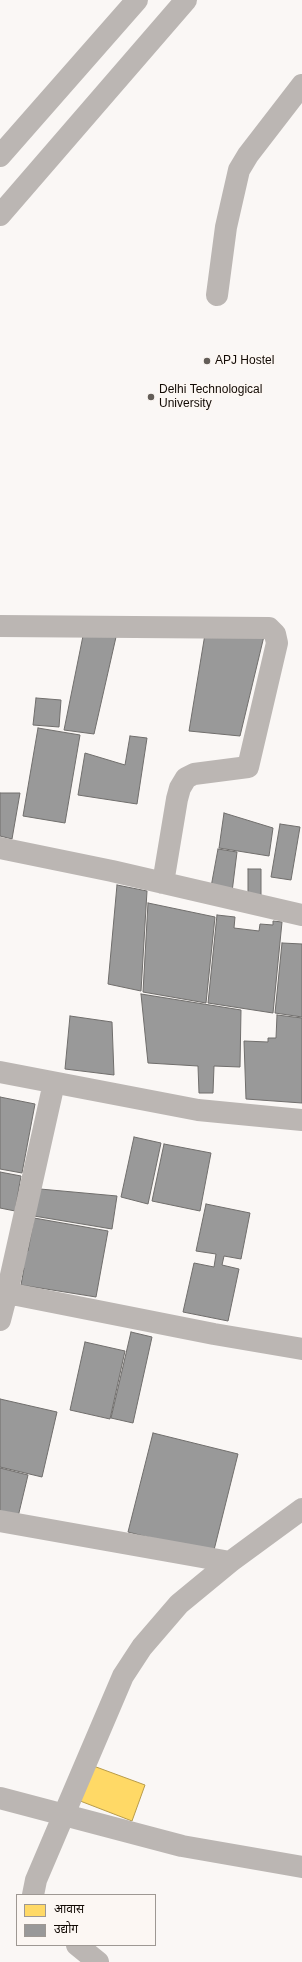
<!DOCTYPE html>
<html>
<head>
<meta charset="utf-8">
<style>
  body { margin:0 }
  #map { position:relative; width:302px; height:1962px; overflow:hidden; background:#faf7f5; font-family:Arial,"Noto Sans Devanagari",sans-serif }
  canvas { display:block }
  .legend { position:absolute; left:16px; top:1894px; width:140px; height:52px; box-sizing:border-box; background:#fcf7f3; border:1px solid #9e9893; margin:0; padding:5px 7px; list-style:none; font-size:12px; color:#120a04 }
  .legend li { display:flex; align-items:center; gap:8px; height:20px }
  .legend b { width:20px; border:1px solid #9e9893 }
</style>
</head>
<body>
<div id="map">
<canvas width="302" height="1962"></canvas>
<ul class="legend">
<li><b style="height:11px;background:#ffd966"></b>आवास</li>
<li><b style="height:11px;background:#999"></b>उद्योग</li>
</ul>
</div>
<script>
const c = document.querySelector('canvas').getContext('2d');
c.lineJoin = 'round';
function fill(path, color) { c.fillStyle = color; c.fill(path, 'evenodd'); }
const poly = rows => new Path2D(rows.map(r => 'M' + r).join(''));
function stroke(path, color, width, dash) { c.strokeStyle = color; c.lineWidth = width; c.lineCap = dash ? 'butt' : 'round'; c.setLineDash(dash || []); c.stroke(path); }
function label(font, color, halo, rows, align = 'center') {
  c.font = font + ' Arial,sans-serif'; c.lineWidth = 4; c.setLineDash([]); c.textBaseline = 'middle'; c.strokeStyle = halo; c.fillStyle = color; for (const [text, x, y, turn = 0] of rows) {
    c.save(); c.translate(x, y); c.rotate((+turn || 0) * Math.PI / 180); c.textAlign = isNaN(turn) ? turn : align; if (halo) c.strokeText(text, 0, 0); c.fillText(text, 0, 0); c.restore();
  }
}
const homes = poly([
  [88,1764,145,1785,132,1821,75,1799,88,1764]
]);
const industry = poly([
  [84,631,116,637,94,734,64,730,84,631],
  [205,634,264,636,240,736,189,731,205,634],
  [36,698,61,700,59,727,33,725,36,698],
  [38,728,80,735,65,823,23,816,38,728],
  [130,736,147,738,137,804,78,795,85,753,125,765,130,736],
  [0,793,20,793,12,839,0,836,0,793],
  [224,813,273,828,269,856,219,848,224,813],
  [280,824,300,827,291,880,271,877,280,824],
  [218,849,237,852,232,892,211,887,218,849],
  [248,869,261,869,261,895,248,895,248,869],
  [117,885,147,891,141,991,108,984,117,885],
  [148,903,215,917,206,1003,143,992,148,903],
  [217,915,235,917,234,928,259,931,260,924,273,925,273,921,282,922,273,1013,208,1003,217,915],
  [282,943,302,944,302,1017,275,1013,282,943],
  [141,994,241,1010,240,1067,214,1066,213,1093,199,1093,198,1066,148,1063,141,994],
  [277,1015,302,1018,302,1103,246,1099,244,1041,268,1042,268,1038,276,1038,277,1015],
  [70,1016,112,1022,114,1075,65,1069,70,1016],
  [0,1097,35,1104,22,1173,0,1169,0,1097],
  [134,1137,161,1143,148,1204,121,1197,134,1137],
  [164,1144,211,1153,200,1211,152,1201,164,1144],
  [0,1172,21,1176,15,1211,0,1208,0,1172],
  [40,1189,117,1196,112,1229,34,1216,40,1189],
  [206,1204,250,1213,241,1259,224,1256,222,1265,239,1269,228,1321,183,1312,194,1263,214,1267,216,1254,196,1251,206,1204],
  [34,1218,108,1231,96,1297,21,1285,24,1268,19,1266,22,1250,28,1251,34,1218],
  [131,1332,152,1337,133,1423,111,1418,131,1332],
  [85,1342,125,1351,110,1419,70,1410,85,1342],
  [0,1399,57,1412,42,1477,0,1467,0,1399],
  [153,1433,238,1454,213,1554,128,1532,153,1433],
  [0,1468,28,1475,17,1521,0,1517,0,1468]
]);
const minor = poly([
  [0,156,137,0],
  [0,215,186,0],
  [217,295,226,227,239,170,248,155,302,85],
  [0,626,269,628,275,634,277,643,248,767,194,774,186,778,180,788,177,799,163,883],
  [0,848,112,871,302,915],
  [0,1072,198,1110,302,1120],
  [54,1083,7,1293,214,1334,302,1349],
  [0,1291,7,1293,0,1320],
  [0,1521,230,1562],
  [0,1798,182,1846,302,1867],
  [33,1895,36,1880,123,1676,142,1647,179,1604,230,1562,302,1509],
  [77,1945,98,1962]
]);
const markers = [
  [207,361,4,"#635d58"],
  [151,397,4,"#635d58"]
];
const poiNames = [
  ["APJ Hostel",215,361],
  ["Delhi Technological",159,390],
  ["University",159,404]
];
fill(homes, '#ffd966');
stroke(homes, '#b89b49', 1);
fill(industry, '#999');
stroke(industry, '#706e6c', 1);
stroke(minor, '#bbb6b3', 22);
for (const [x, y, r, color] of markers) { const dot = new Path2D(); dot.arc(x, y, r, 0, 2 * Math.PI); c.fillStyle = color; c.fill(dot); stroke(dot, '#fcf7f3', 1.5); }
label('12px', '#120a04', '#fcf7f3', poiNames, 'left');
</script>
</body>
</html>
